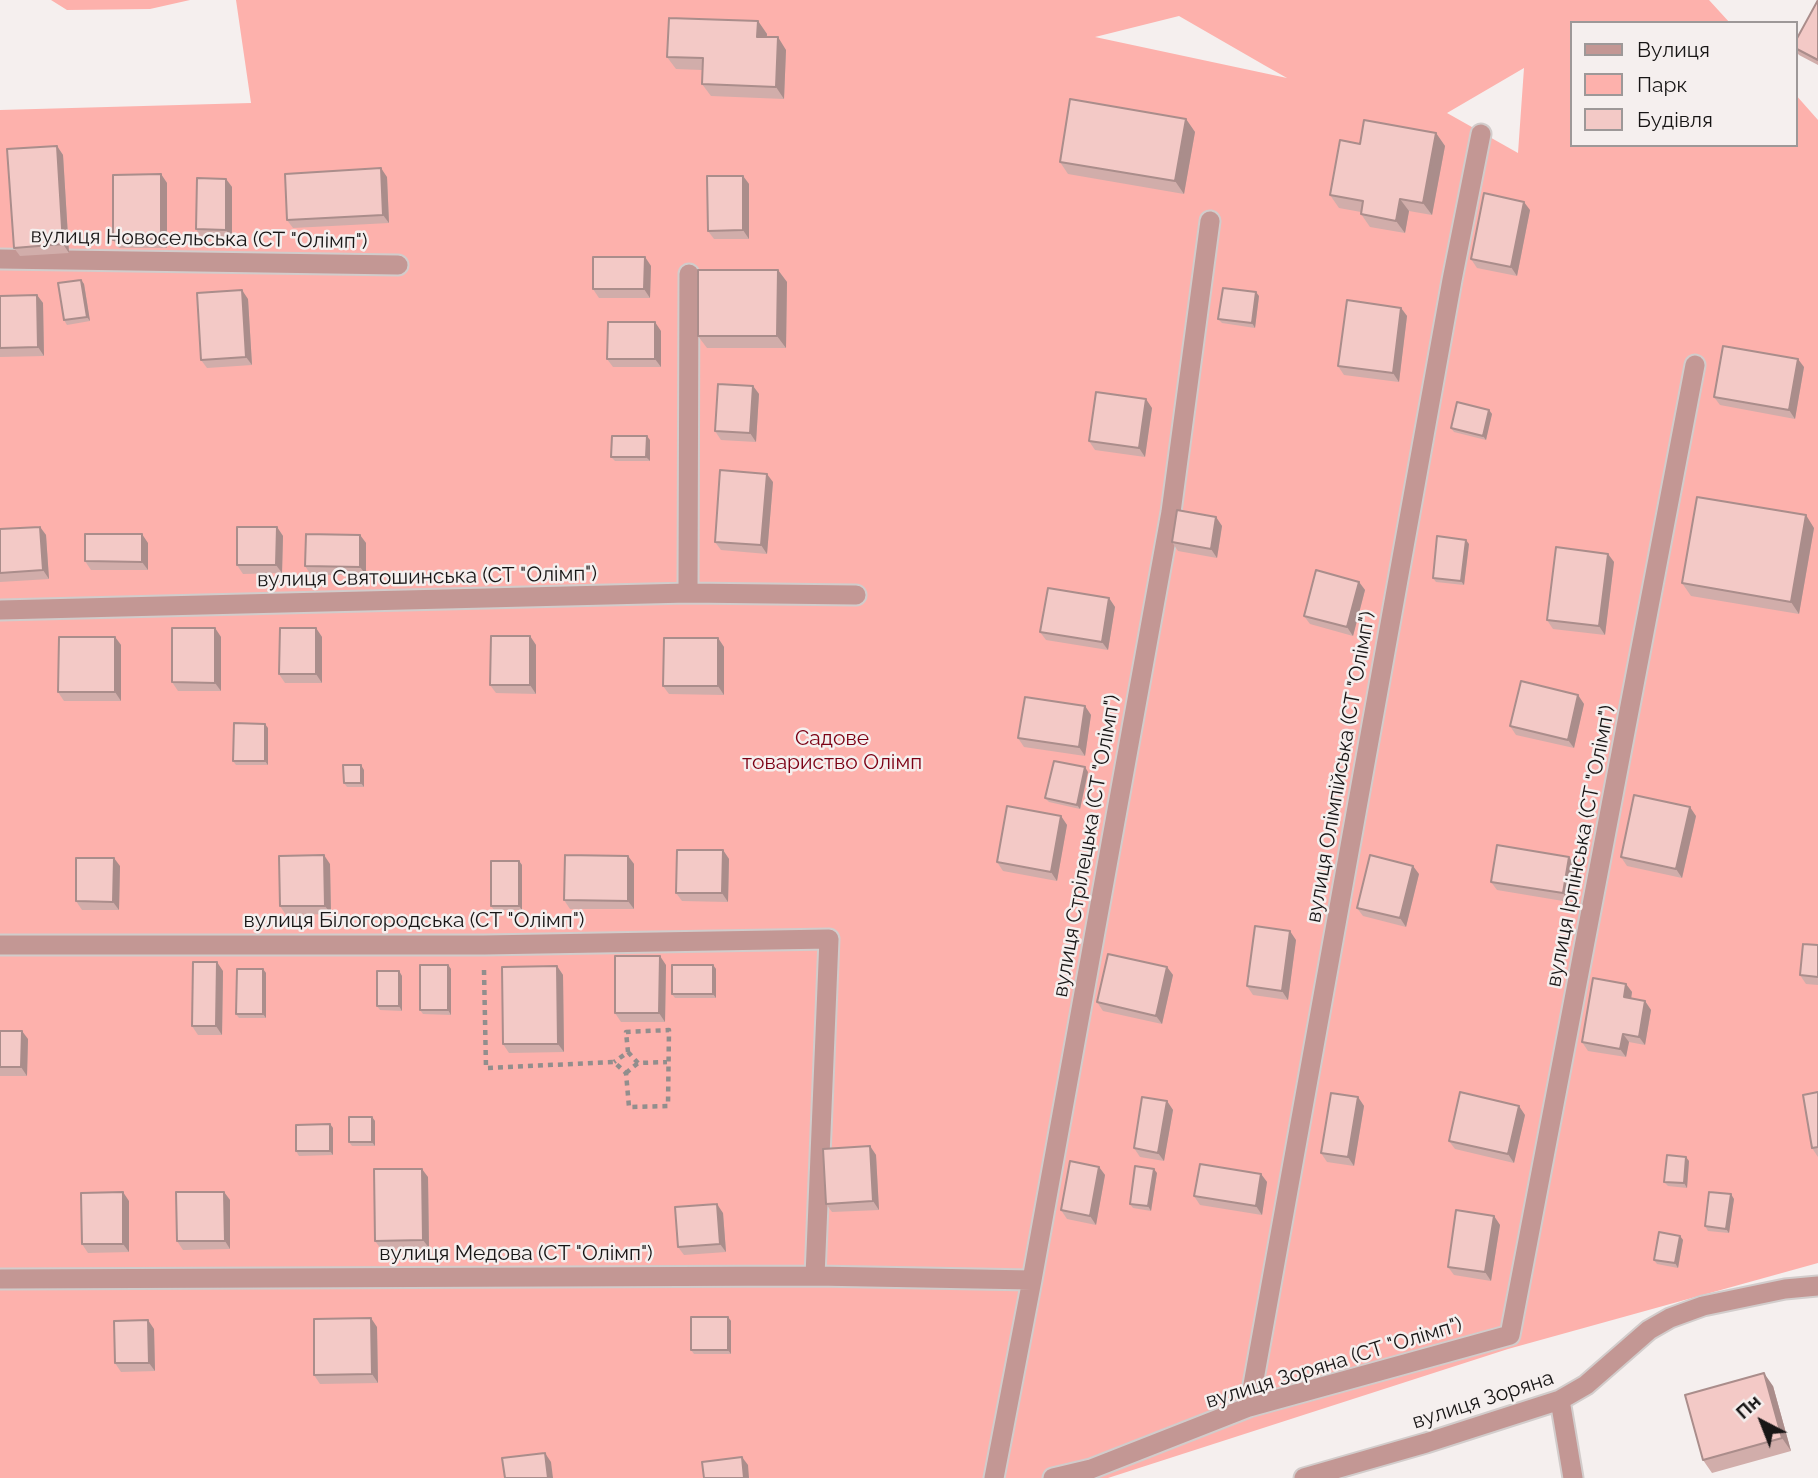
<!DOCTYPE html>
<html>
<head>
<meta charset="utf-8">
<style>
  body { margin:0 }
  #map { position:relative; width:1818px; height:1478px; overflow:hidden; background:#f5efee; font-family:Raleway,sans-serif }
  canvas { display:block }
  .legend { position:absolute; left:1570px; top:21px; width:228px; height:126px; box-sizing:border-box; background:#f5efee; border:2px solid #9d9898; margin:0; padding:9px 12px; list-style:none; font-size:21px; color:#181616 }
  .legend li { display:flex; align-items:center; gap:14px; height:35px }
  .legend b { width:35px; border:2px solid #9d9898 }
  .north { position:absolute; left:1727px; top:1387px; width:70px; height:70px; -webkit-text-stroke:5px #f5efee; paint-order:stroke; rotate:318deg; font-size:19px; font-weight:700; line-height:28px; text-align:center; color:#181616 }
  .north::after { content:''; display:block; margin:auto; width:24px; height:32px; background:#181616; clip-path:polygon(50% 0,100% 100%,50% 72%,0 100%) }
</style>
</head>
<body>
<div id="map">
<canvas width="1818" height="1478"></canvas>
<ul class="legend">
<li><b style="height:9px;background:#c39794"></b>Вулиця</li>
<li><b style="height:19px;background:#fdb1ac"></b>Парк</li>
<li><b style="height:19px;background:#f3c9c6"></b>Будівля</li>
</ul>
<div class="north">Пн</div>
</div>
<script>
const c = document.querySelector('canvas').getContext('2d');
c.lineJoin = 'round';
function fill(path, color) { c.fillStyle = color; c.fill(path, 'evenodd'); }
const poly = rows => new Path2D(rows.map(r => 'M' + r).join(''));
function stroke(path, color, width, dash) { c.strokeStyle = color; c.lineWidth = width; c.lineCap = dash ? 'butt' : 'round'; c.setLineDash(dash || []); c.stroke(path); }
function label(font, color, halo, rows, align = 'center') {
  c.font = font + ' Raleway,sans-serif'; c.lineWidth = 5; c.setLineDash([]); c.textBaseline = 'middle'; c.strokeStyle = halo; c.fillStyle = color; for (const [text, x, y, turn = 0] of rows) {
    c.save(); c.translate(x, y); c.rotate((+turn || 0) * Math.PI / 180); c.textAlign = isNaN(turn) ? turn : align; if (halo) c.strokeText(text, 0, 0); c.fillText(text, 0, 0); c.restore();
  }
}
const green = poly([
  [51,0,190,0,150,9,67,10],
  [236,0,1709,0,1730,23,1571,23,1571,145,1795,145,1795,94,1818,120,1818,1263,1508,1349,1108,1478,0,1478,0,110,251,103],
  [1179,16,1264,65,1287,78,1095,37],
  [1524,68,1518,153,1447,113]
]);
const path = poly([
  [484,970,486,1068,614,1062,626,1073,629,1107,668,1106,669,1030,626,1032,628,1052,614,1062],
  [628,1052,638,1063,667,1062],
  [626,1073,638,1063]
]);
const minor = poly([
  [0,259,398,265],
  [688,593,689,274],
  [0,610,688,593,856,595],
  [0,945,484,945,829,939,815,1276],
  [0,1279,815,1276,1032,1280],
  [1560,1400,1573,1478],
  [1249,1407,1452,280,1481,134],
  [994,1478,1032,1280,1171,512,1210,221],
  [1053,1478,1091,1469,1249,1407,1510,1335,1695,365],
  [1304,1478,1426,1443,1560,1400,1586,1385,1649,1330,1670,1318,1703,1306,1785,1289,1818,1286]
]);
const wall = poly([
  [1818,0,1818,65,1799,55,1795,50,1795,42],
  [758,21,767,34,767,37,786,50,784,99,711,96,702,84,702,70,676,69,667,57],
  [1186,119,1195,132,1184,194,1068,174,1060,162],
  [1436,133,1445,146,1432,215,1409,211,1405,233,1370,227,1361,214,1361,212,1339,208,1330,195,1360,144],
  [57,146,63,155,69,253,20,256,14,248],
  [161,174,167,183,167,248,119,248,113,240],
  [743,176,749,184,749,239,714,239,708,231],
  [387,177,389,223,293,228,287,220],
  [226,179,232,187,232,238,202,238,196,229],
  [1530,210,1517,276,1477,268,1471,259],
  [645,257,651,266,650,298,599,298,593,289],
  [778,270,787,282,786,348,707,348,698,336],
  [81,280,84,284,90,321,67,325,64,320],
  [37,295,43,303,44,356,0,357,0,296],
  [1259,296,1255,328,1222,323,1218,319],
  [248,299,252,365,207,368,201,360],
  [1401,308,1407,316,1399,382,1344,375,1338,366],
  [661,331,661,367,613,367,607,359],
  [1804,367,1795,419,1720,405,1714,397],
  [753,386,759,394,756,442,721,440,715,431],
  [1152,408,1145,457,1095,450,1089,441],
  [1489,410,1492,414,1486,440,1454,432,1451,428],
  [650,440,650,461,615,461,611,457],
  [773,482,767,554,721,550,715,542],
  [1216,517,1222,526,1217,558,1178,551,1172,542],
  [40,527,46,535,49,579,0,582,0,529],
  [277,527,283,536,282,573,243,574,237,565],
  [1814,528,1799,614,1691,596,1682,583],
  [360,535,366,543,366,575,311,575,305,566],
  [148,543,148,570,91,570,85,561],
  [1469,544,1464,585,1436,582,1433,578],
  [1608,554,1614,562,1605,635,1553,629,1547,620],
  [1359,582,1365,590,1353,636,1310,624,1304,616],
  [1109,598,1115,607,1108,650,1046,640,1040,632],
  [215,628,221,637,221,691,178,691,172,682],
  [316,628,322,637,322,683,285,683,279,674],
  [530,636,536,645,536,694,496,693,490,685],
  [115,637,121,645,121,701,64,701,58,692],
  [718,638,724,647,724,695,669,694,663,686],
  [1578,695,1584,704,1574,748,1516,735,1510,726],
  [1085,706,1091,715,1085,756,1024,747,1018,738],
  [268,728,268,765,236,765,233,761],
  [364,770,364,787,347,787,344,783],
  [1088,772,1080,809,1049,802,1045,798],
  [1061,816,1067,825,1057,881,1003,871,997,862],
  [1696,816,1682,878,1627,866,1621,857],
  [723,850,729,859,728,902,682,901,676,893],
  [628,856,634,864,634,909,570,909,564,900],
  [519,861,522,865,522,910,494,910,491,906],
  [330,864,331,914,286,915,280,906],
  [120,866,119,910,82,910,76,901],
  [1575,866,1569,902,1497,890,1491,882],
  [1419,874,1406,927,1363,916,1357,908],
  [1296,940,1288,1000,1253,995,1247,986],
  [1818,945,1818,985,1806,984,1800,975],
  [448,965,451,969,451,1015,423,1014,420,1010],
  [666,965,665,1022,621,1022,615,1013],
  [713,965,716,969,716,998,675,998,672,994],
  [557,966,563,975,564,1052,509,1053,503,1044],
  [1167,967,1173,975,1162,1024,1103,1011,1097,1002],
  [263,969,266,973,266,1018,239,1018,236,1014],
  [223,971,222,1035,198,1035,192,1026],
  [399,971,402,976,402,1011,380,1010,377,1006],
  [1626,984,1632,992,1631,999,1645,1001,1651,1010,1645,1045,1629,1042,1626,1057,1588,1051,1582,1042],
  [0,1031,28,1039,27,1076,0,1076],
  [1818,1092,1818,1157,1812,1148],
  [1358,1097,1364,1106,1354,1166,1327,1162,1321,1153],
  [1167,1101,1173,1110,1164,1161,1140,1157,1134,1148],
  [1525,1115,1514,1163,1455,1149,1449,1141],
  [372,1117,375,1121,375,1146,352,1146,349,1142],
  [330,1124,333,1128,333,1155,299,1156,296,1151],
  [870,1146,876,1155,879,1210,832,1212,826,1204],
  [1689,1161,1687,1188,1668,1186,1664,1182],
  [1099,1167,1105,1175,1096,1225,1067,1219,1061,1210],
  [1157,1173,1151,1211,1133,1208,1130,1204],
  [1261,1174,1267,1182,1262,1215,1200,1205,1194,1196],
  [428,1177,429,1248,381,1249,375,1241],
  [224,1192,230,1200,230,1249,183,1250,177,1241],
  [1734,1199,1729,1233,1708,1231,1705,1226],
  [129,1201,129,1252,88,1253,82,1244],
  [723,1213,726,1252,684,1255,678,1247],
  [1494,1216,1500,1225,1491,1281,1454,1275,1448,1267],
  [1680,1236,1683,1240,1678,1268,1657,1264,1654,1260],
  [728,1317,731,1321,731,1354,694,1354,691,1350],
  [377,1327,378,1383,320,1384,314,1375],
  [154,1329,155,1371,121,1372,115,1363],
  [1773,1386,1791,1451,1712,1473,1703,1460]
]);
const shadedWall = poly([
  [758,21,767,34,766,49,757,37],
  [778,37,786,50,784,99,776,87],
  [1186,119,1195,132,1184,194,1175,181],
  [1436,133,1445,146,1432,215,1423,203],
  [57,146,63,155,69,253,63,244],
  [381,168,387,177,389,223,383,215],
  [161,174,167,183,167,248,161,239],
  [743,176,749,184,749,239,743,230],
  [226,179,232,187,232,238,226,230],
  [1400,199,1409,211,1405,233,1396,221],
  [1524,202,1530,210,1517,276,1511,267],
  [645,257,651,266,650,298,644,289],
  [778,270,787,282,786,348,777,336],
  [81,280,84,284,90,321,87,317],
  [242,290,248,299,252,365,246,357],
  [1256,292,1259,296,1255,328,1252,323],
  [37,295,43,303,44,356,38,347],
  [1401,308,1407,316,1399,382,1393,373],
  [655,322,661,331,661,367,655,359],
  [1798,359,1804,367,1795,419,1789,410],
  [753,386,759,394,756,442,750,433],
  [1146,399,1152,408,1145,457,1139,448],
  [1489,410,1492,414,1486,440,1483,436],
  [647,436,650,440,650,461,646,457],
  [767,474,773,482,767,554,761,545],
  [1806,515,1814,528,1799,614,1791,602],
  [1216,517,1222,526,1217,558,1211,549],
  [40,527,46,535,49,579,43,570],
  [277,527,283,536,282,573,276,565],
  [142,534,148,543,148,570,142,562],
  [360,535,366,543,366,575,360,567],
  [1466,540,1469,544,1464,585,1461,581],
  [1608,554,1614,562,1605,635,1599,626],
  [1359,582,1365,590,1353,636,1347,627],
  [1109,598,1115,607,1108,650,1102,642],
  [215,628,221,637,221,691,215,683],
  [316,628,322,637,322,683,316,674],
  [530,636,536,645,536,694,530,685],
  [115,637,121,645,121,701,115,692],
  [718,638,724,647,724,695,718,686],
  [1578,695,1584,704,1574,748,1568,740],
  [1085,706,1091,715,1085,756,1079,747],
  [265,724,268,728,268,765,265,761],
  [361,765,364,770,364,787,361,783],
  [1085,767,1088,772,1080,809,1077,805],
  [1690,807,1696,816,1682,878,1676,869],
  [1061,816,1067,825,1057,881,1051,872],
  [723,850,729,859,728,902,722,893],
  [324,855,330,864,331,914,325,906],
  [628,856,634,864,634,909,628,901],
  [1569,857,1575,866,1569,902,1563,893],
  [114,858,120,866,119,910,113,902],
  [519,861,522,865,522,910,519,906],
  [1413,866,1419,874,1406,927,1400,918],
  [1290,931,1296,940,1288,1000,1282,991],
  [660,956,666,965,665,1022,659,1013],
  [217,962,223,971,222,1035,216,1026],
  [448,965,451,969,451,1015,448,1010],
  [713,965,716,969,716,998,713,994],
  [557,966,563,975,564,1052,558,1044],
  [1167,967,1173,975,1162,1024,1156,1016],
  [263,969,266,973,266,1018,263,1014],
  [399,971,402,976,402,1011,399,1006],
  [1626,984,1632,992,1630,1006,1624,997],
  [1645,1001,1651,1010,1645,1045,1639,1037],
  [22,1031,28,1039,27,1076,21,1067],
  [1623,1034,1629,1042,1626,1057,1620,1049],
  [1358,1097,1364,1106,1354,1166,1348,1157],
  [1167,1101,1173,1110,1164,1161,1158,1153],
  [1519,1106,1525,1115,1514,1163,1508,1154],
  [372,1117,375,1121,375,1146,372,1142],
  [330,1124,333,1128,333,1155,330,1151],
  [870,1146,876,1155,879,1210,873,1201],
  [1686,1157,1689,1161,1687,1188,1684,1183],
  [1099,1167,1105,1175,1096,1225,1090,1216],
  [422,1169,428,1177,429,1248,423,1240],
  [1154,1169,1157,1173,1151,1211,1148,1206],
  [1261,1174,1267,1182,1262,1215,1256,1206],
  [123,1192,129,1201,129,1252,123,1244],
  [224,1192,230,1200,230,1249,225,1241],
  [1731,1194,1734,1199,1729,1233,1726,1229],
  [717,1204,723,1213,726,1252,720,1244],
  [1494,1216,1500,1225,1491,1281,1485,1272],
  [1680,1236,1683,1240,1678,1268,1675,1263],
  [728,1317,731,1321,731,1354,728,1350],
  [371,1318,377,1327,378,1383,372,1374],
  [148,1320,154,1329,155,1371,149,1363],
  [1764,1373,1773,1386,1791,1451,1782,1438],
  [545,1453,551,1462,553,1478,548,1478],
  [742,1457,748,1465,749,1478,744,1478]
]);
const building = poly([
  [1818,0,1818,60,1795,48,1795,42,1818,0],
  [669,18,758,21,757,37,778,37,776,87,702,84,703,58,667,57,669,18],
  [1070,99,1186,119,1175,181,1060,162,1070,99],
  [1364,120,1436,133,1423,203,1400,199,1396,221,1361,214,1363,201,1330,195,1340,140,1360,144,1364,120],
  [57,146,63,244,14,248,7,149,57,146],
  [381,168,383,215,287,220,285,174,381,168],
  [161,174,161,239,113,240,113,175,161,174],
  [707,176,743,176,743,230,708,231,707,176],
  [197,178,226,179,226,230,196,229,197,178],
  [1484,193,1524,202,1511,267,1471,259,1484,193],
  [593,257,645,257,644,289,593,289,593,257],
  [698,270,778,270,777,336,698,336,698,270],
  [81,280,87,317,64,320,58,283,81,280],
  [1223,288,1256,292,1252,323,1218,319,1223,288],
  [242,290,246,357,201,360,197,293,242,290],
  [37,295,38,347,0,348,0,296,37,295],
  [1347,300,1401,308,1393,373,1338,366,1347,300],
  [608,322,655,322,655,359,607,359,608,322],
  [1723,346,1798,359,1789,410,1714,397,1723,346],
  [718,384,753,386,750,433,715,431,718,384],
  [1096,392,1146,399,1139,448,1089,441,1096,392],
  [1457,402,1489,410,1483,436,1451,428,1457,402],
  [612,436,647,436,646,457,611,457,612,436],
  [720,470,767,474,761,545,715,542,720,470],
  [1697,497,1806,515,1791,602,1682,583,1697,497],
  [1177,510,1216,517,1211,549,1172,542,1177,510],
  [40,527,43,570,0,573,0,529,40,527],
  [237,527,277,527,276,565,237,565,237,527],
  [85,534,142,534,142,562,85,561,85,534],
  [306,534,360,535,360,567,305,566,306,534],
  [1437,536,1466,540,1461,581,1433,578,1437,536],
  [1556,547,1608,554,1599,626,1547,620,1556,547],
  [1316,570,1359,582,1347,627,1304,616,1316,570],
  [1048,588,1109,598,1102,642,1040,632,1048,588],
  [172,628,215,628,215,683,172,682,172,628],
  [280,628,316,628,316,674,279,674,280,628],
  [491,636,530,636,530,685,490,685,491,636],
  [59,637,115,637,115,692,58,692,59,637],
  [664,638,718,638,718,686,663,686,664,638],
  [1521,681,1578,695,1568,740,1510,726,1521,681],
  [1025,697,1085,706,1079,747,1018,738,1025,697],
  [234,723,265,724,265,761,233,761,234,723],
  [1054,761,1085,767,1077,805,1045,798,1054,761],
  [343,765,361,765,361,783,344,783,343,765],
  [1634,795,1690,807,1676,869,1621,857,1634,795],
  [1007,806,1061,816,1051,872,997,862,1007,806],
  [1497,845,1569,857,1563,893,1491,882,1497,845],
  [677,850,723,850,722,893,676,893,677,850],
  [324,855,325,906,280,906,279,856,324,855],
  [565,855,628,856,628,901,564,900,565,855],
  [1370,855,1413,866,1400,918,1357,908,1370,855],
  [76,858,114,858,113,902,76,901,76,858],
  [491,861,519,861,519,906,491,906,491,861],
  [1255,926,1290,931,1282,991,1247,986,1255,926],
  [1803,944,1818,945,1818,977,1800,975,1803,944],
  [1108,954,1167,967,1156,1016,1097,1002,1108,954],
  [615,956,660,956,659,1013,615,1013,615,956],
  [193,962,217,962,216,1026,192,1026,193,962],
  [420,965,448,965,448,1010,420,1010,420,965],
  [672,965,713,965,713,994,672,994,672,965],
  [557,966,558,1044,503,1044,502,967,557,966],
  [237,969,263,969,263,1014,236,1014,237,969],
  [377,971,399,971,399,1006,377,1006,377,971],
  [1593,978,1626,984,1624,997,1645,1001,1639,1037,1623,1034,1620,1049,1582,1042,1593,978],
  [0,1031,22,1031,21,1067,0,1067,0,1031],
  [1460,1092,1519,1106,1508,1154,1449,1141,1460,1092],
  [1818,1092,1818,1147,1812,1148,1803,1095,1818,1092],
  [1331,1093,1358,1097,1348,1157,1321,1153,1331,1093],
  [1142,1097,1167,1101,1158,1153,1134,1148,1142,1097],
  [349,1117,372,1117,372,1142,349,1142,349,1117],
  [330,1124,330,1151,296,1151,296,1125,330,1124],
  [870,1146,873,1201,826,1204,823,1149,870,1146],
  [1667,1155,1686,1157,1684,1183,1664,1182,1667,1155],
  [1070,1161,1099,1167,1090,1216,1061,1210,1070,1161],
  [1200,1164,1261,1174,1256,1206,1194,1196,1200,1164],
  [1135,1166,1154,1169,1148,1206,1130,1204,1135,1166],
  [374,1169,422,1169,423,1240,375,1241,374,1169],
  [123,1192,123,1244,82,1244,81,1193,123,1192],
  [176,1192,224,1192,225,1241,177,1241,176,1192],
  [1709,1192,1731,1194,1726,1229,1705,1226,1709,1192],
  [717,1204,720,1244,678,1247,675,1207,717,1204],
  [1456,1210,1494,1216,1485,1272,1448,1267,1456,1210],
  [1659,1232,1680,1236,1675,1263,1654,1260,1659,1232],
  [691,1317,728,1317,728,1350,691,1350,691,1317],
  [371,1318,372,1374,314,1375,314,1319,371,1318],
  [148,1320,149,1363,115,1363,114,1321,148,1320],
  [1764,1373,1782,1438,1703,1460,1685,1395,1764,1373],
  [545,1453,548,1478,505,1478,502,1458,545,1453],
  [742,1457,744,1478,704,1478,702,1462,742,1457]
]);
const streetNames = [
  ["вулиця Новосельська (СТ \"Олімп\")",199,239,1],
  ["вулиця Святошинська (СТ \"Олімп\")",427,577,-1],
  ["вулиця Олімпійська (СТ \"Олімп\")",1341,767,-80],
  ["вулиця Стрілецька (СТ \"Олімп\")",1087,846,-80],
  ["вулиця Ірпінська (СТ \"Олімп\")",1581,846,-79],
  ["вулиця Білогородська (СТ \"Олімп\")",414,921],
  ["вулиця Медова (СТ \"Олімп\")",516,1254],
  ["вулиця Зоряна (СТ \"Олімп\")",1334,1363,-17],
  ["вулиця Зоряна",1483,1400,-18]
];
const parkNames = [
  ["Садове",832,739],
  ["товариство Олімп",832,763]
];
fill(green, '#fdb1ac');
stroke(minor, '#d2cccb', 23);
stroke(path, '#928e8d', 4.5, [5, 5]);
stroke(minor, '#c39794', 19);
fill(wall, '#d1adaa');
fill(shadedWall, '#aa8d8b');
fill(building, '#f3c9c6');
stroke(building, '#aa8d8b', 2);
label('21px', '#181616', '#f5efee', streetNames);
label('21px', '#7b0014', '#f5efee', parkNames);
</script>
</body>
</html>
